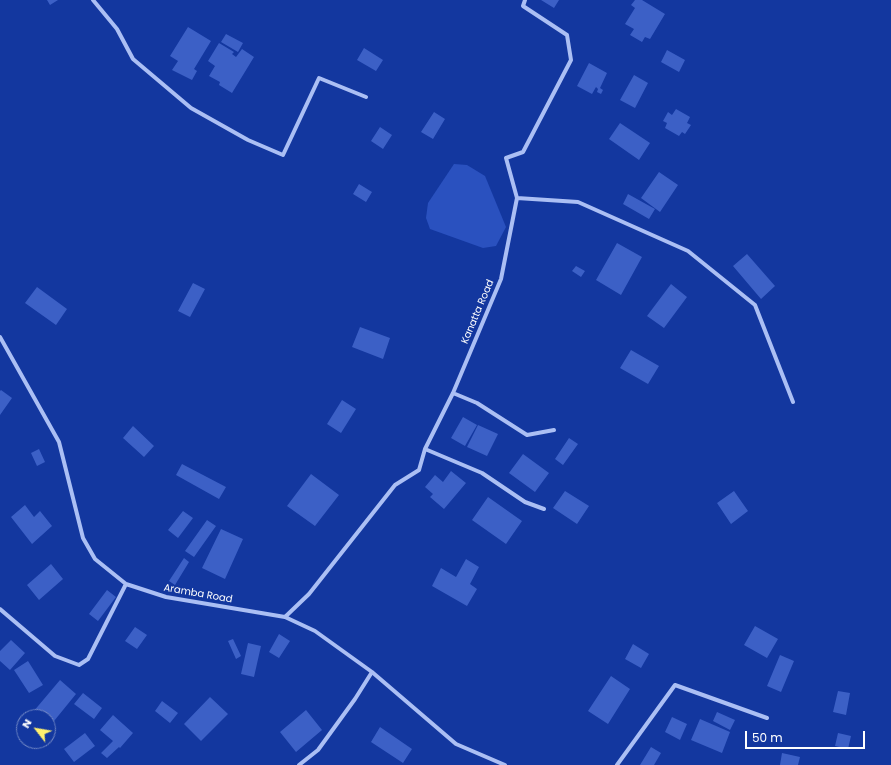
<!DOCTYPE html>
<html>
<head>
<meta charset="utf-8">
<style>
  body { margin:0 }
  #map { position:relative; width:891px; height:765px; overflow:hidden; background:#13379f; font-family:Poppins,sans-serif }
  canvas { display:block }
  .north { position:absolute; left:16px; top:709px; width:40px; height:40px; box-sizing:border-box; background:#13379f; border:1px solid #7187c5; border-radius:50%; rotate:301deg; font-size:11px; font-weight:700; line-height:16px; text-align:center; color:#fff }
  .north::after { content:''; display:block; margin:auto; width:14px; height:18px; background:#fff06e; clip-path:polygon(50% 0,100% 100%,50% 72%,0 100%) }
  .scale { position:absolute; left:745px; top:731px; width:120px; height:18px; box-sizing:border-box; border:2px solid #fff; border-top:0; padding-left:5px; font-size:12px; line-height:14px; white-space:nowrap; color:#fff; -webkit-text-stroke:3px #13379f; paint-order:stroke }
</style>
</head>
<body>
<div id="map">
<canvas width="891" height="765"></canvas>
<div class="north">N</div>
<div class="scale">50 m</div>
</div>
<script>
const c = document.querySelector('canvas').getContext('2d');
c.lineJoin = 'round';
function fill(path, color) { c.fillStyle = color; c.fill(path, 'evenodd'); }
const poly = rows => new Path2D(rows.map(r => 'M' + r).join(''));
function stroke(path, color, width, dash) { c.strokeStyle = color; c.lineWidth = width; c.lineCap = dash ? 'butt' : 'round'; c.setLineDash(dash || []); c.stroke(path); }
function label(font, color, halo, rows, align = 'center') {
  c.font = font + ' Poppins,sans-serif'; c.lineWidth = 3; c.setLineDash([]); c.textBaseline = 'middle'; c.strokeStyle = halo; c.fillStyle = color; for (const [text, x, y, turn = 0] of rows) {
    c.save(); c.translate(x, y); c.rotate((+turn || 0) * Math.PI / 180); c.textAlign = isNaN(turn) ? turn : align; if (halo) c.strokeText(text, 0, 0); c.fillText(text, 0, 0); c.restore();
  }
}
const green = poly([
  [454,164,467,165,485,176,506,227,496,246,483,248,430,229,426,218,428,203]
]);
const building = poly([
  [47,0,58,0,50,5],
  [541,0,559,0,554,8],
  [635,0,642,0,665,14,650,39,645,37,642,42,630,35,634,29,625,24,635,8,631,5],
  [188,27,211,41,194,69,197,71,192,80,172,70,178,61,170,56],
  [226,34,243,43,238,52,221,42],
  [219,43,234,52,232,54,236,57,242,49,254,57,232,93,219,85,220,82,209,76,215,66,208,61],
  [364,48,383,60,376,71,357,60],
  [667,50,685,60,679,72,661,62],
  [589,63,607,73,600,88,603,90,601,94,597,92,598,89,596,87,592,94,577,86],
  [634,75,648,83,635,108,620,100],
  [676,109,690,117,687,123,691,125,685,134,682,132,679,136,665,128,667,123,663,121,668,112,672,115],
  [434,112,445,119,433,139,421,132],
  [620,123,650,143,639,160,609,139],
  [380,127,392,135,383,149,371,141],
  [659,172,678,185,660,212,641,198],
  [359,184,372,192,366,202,353,194],
  [628,194,655,209,649,219,623,204],
  [617,243,642,257,621,295,596,280],
  [747,254,775,286,761,299,733,266],
  [576,266,585,271,581,277,572,271],
  [193,283,205,289,190,317,178,311],
  [671,284,687,297,664,328,647,316],
  [37,287,67,309,56,325,25,303],
  [360,327,390,338,383,359,352,347],
  [631,350,659,366,648,384,620,368],
  [1,390,12,398,0,415,0,391],
  [342,400,356,409,341,433,327,424],
  [463,417,477,425,465,446,451,438],
  [478,425,498,434,487,456,467,447],
  [133,426,154,446,144,457,123,438],
  [569,438,578,444,563,465,555,459],
  [39,449,45,462,37,466,31,453],
  [523,454,549,473,535,492,509,473],
  [182,464,226,487,219,499,176,475],
  [451,471,466,483,444,509,430,497,433,494,425,487,435,475,443,482],
  [311,474,339,495,315,526,287,506],
  [565,491,589,506,577,524,553,508],
  [734,491,748,511,731,524,717,503],
  [488,497,522,521,506,544,472,520],
  [25,505,34,517,40,511,52,526,32,544,11,517],
  [183,511,193,518,178,538,168,530],
  [207,520,216,526,194,557,185,551],
  [221,529,243,539,225,579,202,568],
  [184,558,189,562,175,585,169,581],
  [466,559,479,567,470,584,477,589,467,606,432,586,441,568,456,577],
  [51,564,63,579,39,600,27,585],
  [107,590,116,597,98,621,89,614],
  [755,626,778,639,767,658,744,645],
  [135,627,147,635,137,649,125,641],
  [279,634,290,641,279,658,269,652],
  [233,639,241,656,236,659,228,641],
  [11,640,25,653,10,670,0,661,0,651],
  [248,643,261,646,254,677,241,674],
  [633,644,649,654,641,668,625,659],
  [780,655,794,661,781,692,767,686],
  [28,661,43,685,29,693,14,670],
  [611,676,630,689,608,724,588,711],
  [60,680,76,694,50,726,48,724,48,717,40,717,33,712],
  [838,691,850,693,846,715,833,712],
  [83,693,102,708,94,719,74,704],
  [210,697,228,714,201,741,184,724],
  [162,701,178,713,170,723,155,711],
  [306,710,322,730,296,752,280,732],
  [717,712,735,720,730,730,713,721],
  [113,715,133,733,120,748,119,747,107,758,101,753,113,741,100,730],
  [672,717,687,724,680,740,665,732],
  [700,719,730,732,722,753,691,740],
  [380,727,412,749,403,763,371,742],
  [85,733,95,746,74,762,64,749],
  [838,733,851,736,848,749,835,746],
  [651,747,661,753,654,765,640,765],
  [782,753,800,757,798,765,780,765]
]);
const minor = poly([
  [93,0,117,29,133,59,191,108,248,140,283,155,319,78,366,97],
  [517,198,578,202,688,251,755,305,793,402],
  [0,337,59,442,83,538,95,559,126,584,166,597,285,617,315,631,372,672,456,744,505,765],
  [453,393,477,403,527,435,554,430],
  [425,449,482,473,525,502,544,509],
  [0,609,55,656,79,665,88,659,126,584],
  [285,617,309,594,395,485,419,470,425,449,453,393,501,279,517,198,506,158,523,152,571,60,567,35,523,6,525,0],
  [299,765,318,750,355,699,372,672],
  [617,765,675,685,767,718]
]);
const streetNames = [
  ["Kanatta Road",478,312,-67],
  ["Aramba Road",198,594,10]
];
fill(green, '#2a51bf');
fill(building, '#3c60c6');
stroke(minor, '#abbff4', 4);
label('10px', '#fff', '#13379f', streetNames);
</script>
</body>
</html>
